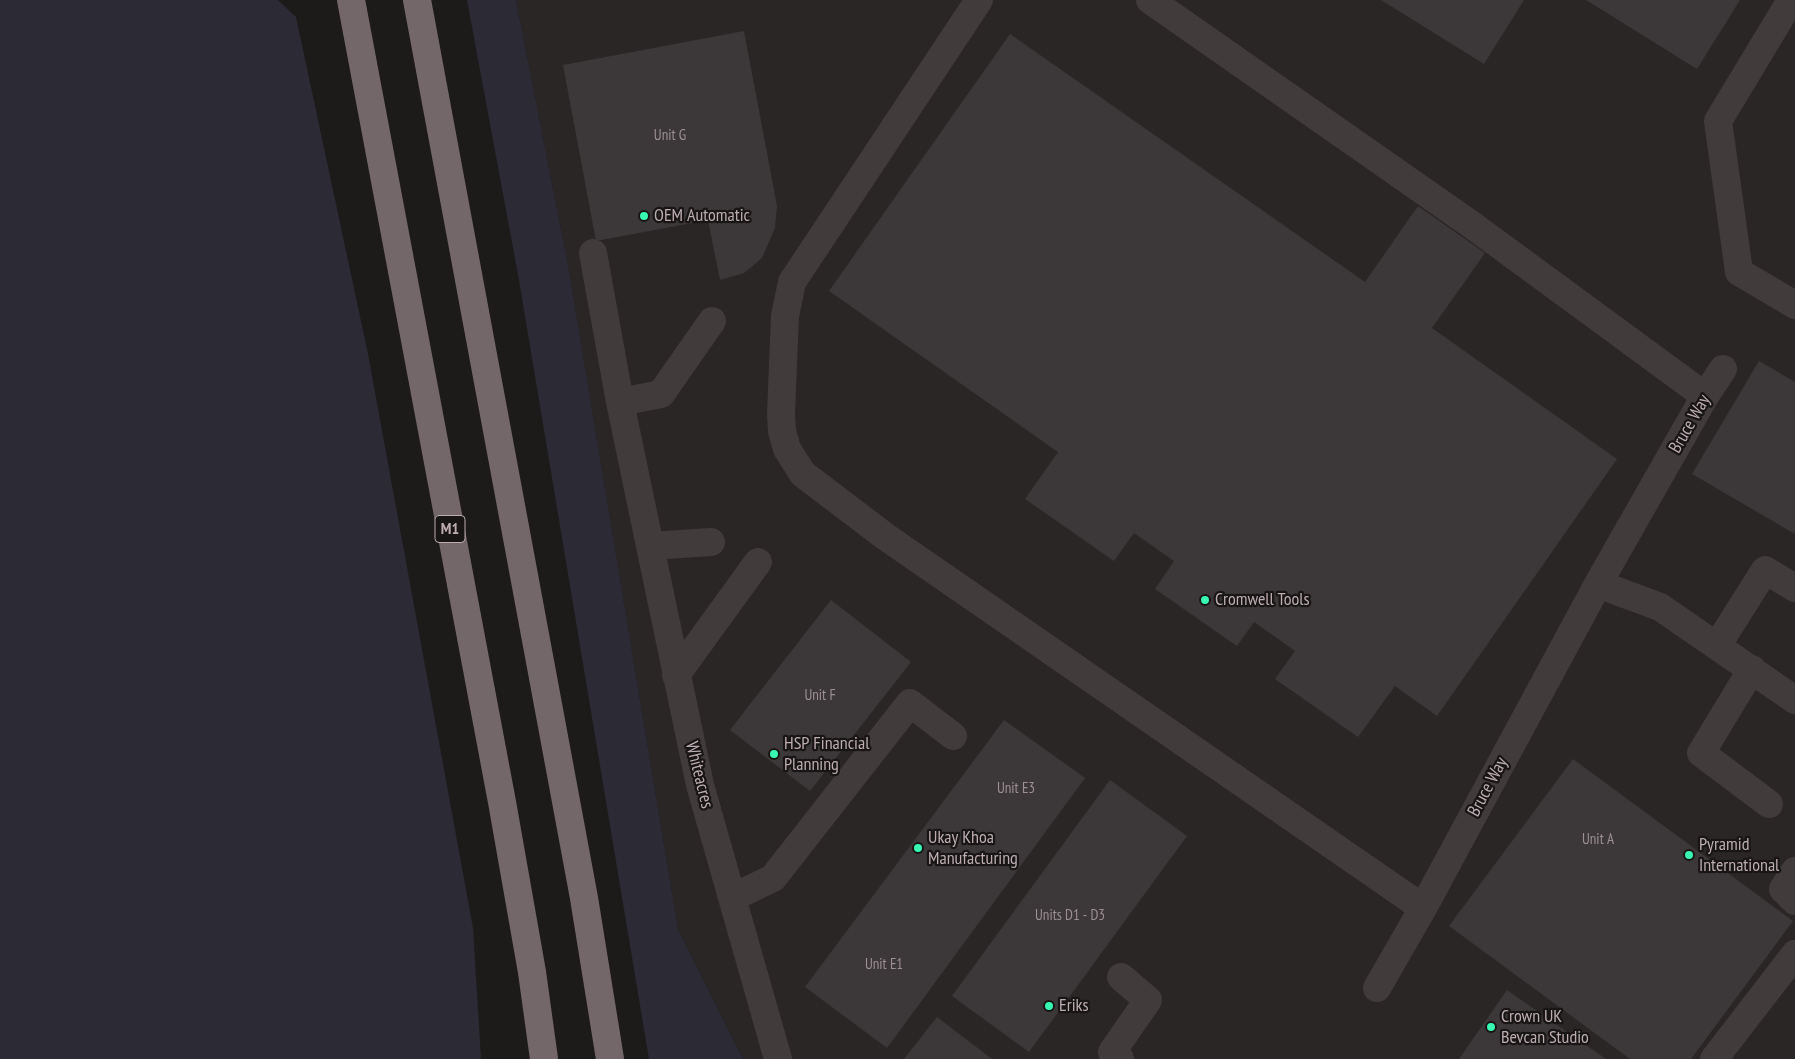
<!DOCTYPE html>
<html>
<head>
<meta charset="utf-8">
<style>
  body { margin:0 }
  canvas { display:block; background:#1d1a1a }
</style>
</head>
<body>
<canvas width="1795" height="1059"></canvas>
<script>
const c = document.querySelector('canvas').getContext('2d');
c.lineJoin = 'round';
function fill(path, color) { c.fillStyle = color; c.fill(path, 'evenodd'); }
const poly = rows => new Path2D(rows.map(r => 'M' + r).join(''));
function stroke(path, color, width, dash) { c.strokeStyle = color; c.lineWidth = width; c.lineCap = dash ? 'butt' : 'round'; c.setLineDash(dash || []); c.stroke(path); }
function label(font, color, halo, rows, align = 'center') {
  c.font = font + ' "PT Sans Narrow",sans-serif'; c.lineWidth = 4.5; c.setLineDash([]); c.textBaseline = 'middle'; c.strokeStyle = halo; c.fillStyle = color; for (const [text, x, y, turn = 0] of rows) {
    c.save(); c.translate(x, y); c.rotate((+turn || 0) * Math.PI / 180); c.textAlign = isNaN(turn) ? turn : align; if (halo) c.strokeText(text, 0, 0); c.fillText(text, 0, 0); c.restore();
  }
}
const built = poly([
  [516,0,1795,0,1795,1059,743,1059,678,929,568,265]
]);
const green = poly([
  [0,0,278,0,296,17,368,354,473,928,481,1059,0,1059],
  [467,0,516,0,568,265,678,929,743,1059,649,1059,519,280]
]);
const building = poly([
  [1381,0,1524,0,1484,64],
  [1586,0,1740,0,1697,69],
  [744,31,777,206,775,228,762,258,744,273,720,280,708,220,596,241,563,65],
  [1010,34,1365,282,1418,206,1485,253,1432,328,1617,459,1437,716,1395,686,1358,737,1275,679,1295,651,1254,622,1237,646,1155,589,1174,561,1134,533,1114,561,1025,499,1058,452,829,291],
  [1759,361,1795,382,1795,534,1692,474],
  [831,600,911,662,810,791,730,730],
  [1004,720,1085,778,887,1048,805,987],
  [1573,759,1793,921,1691,1059,1630,1059,1449,926],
  [1110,780,1187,836,1029,1052,952,996],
  [1507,990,1606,1059,1459,1059],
  [937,1017,992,1059,904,1059]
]);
const minor = poly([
  [979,0,792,282,785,316,781,414,782,431,787,449,803,474,886,537,1423,908],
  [1150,0,1472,225,1705,396],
  [1791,0,1718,121,1739,272,1795,305],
  [593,253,620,402,650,546],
  [620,402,661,394,712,321],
  [711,542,650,546,700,785,778,1059],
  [1598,584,1705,396,1723,369],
  [1717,646,1765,570,1795,588],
  [1752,669,1701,753,1769,804],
  [676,675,758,562],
  [1795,871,1783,889,1795,901],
  [732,898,773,878,910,703,953,736],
  [1377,988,1423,908,1598,584,1660,607,1795,700],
  [1120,1059,1112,1052,1148,1000,1121,977],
  [1714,1059,1795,954]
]);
const highway = poly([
  [351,0,502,802,532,972,544,1059],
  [417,0,584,898,610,1059]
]);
const markers = [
  [644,216,5,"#38f7b2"],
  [1205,600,5,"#38f7b2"],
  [774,754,5,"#38f7b2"],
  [918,848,5,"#38f7b2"],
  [1689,855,5,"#38f7b2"],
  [1049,1006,5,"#38f7b2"],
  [1491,1027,5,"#38f7b2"]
];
const numberNames = [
  ["Unit G",670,136],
  ["Unit F",820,696],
  ["Unit E3",1016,789],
  ["Unit A",1598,840],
  ["Units D1 - D3",1070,916],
  ["Unit E1",884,965]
];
const shields = [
  [450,529,30]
];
const shieldNames = [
  ["M1",450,529]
];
const poiNames = [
  ["OEM Automatic",654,216],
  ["Cromwell Tools",1215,600],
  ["HSP Financial",784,744],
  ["Planning",784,765],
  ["Ukay Khoa",928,838],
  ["Manufacturing",928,859],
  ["Pyramid",1699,845],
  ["International",1699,866],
  ["Eriks",1059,1006],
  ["Crown UK",1501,1017],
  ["Bevcan Studio",1501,1038]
];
const streetNames = [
  ["Bruce Way",1690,424,-60],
  ["Whiteacres",699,775,76],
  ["Bruce Way",1488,787,-62]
];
fill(built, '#2a2626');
fill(green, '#2b2a35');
fill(building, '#3c3738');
stroke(minor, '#423b3c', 28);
stroke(highway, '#73676a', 28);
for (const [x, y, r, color] of markers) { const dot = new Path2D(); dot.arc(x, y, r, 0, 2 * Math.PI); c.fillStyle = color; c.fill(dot); stroke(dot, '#181515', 2); }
label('15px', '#9c9094', null, numberNames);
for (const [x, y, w] of shields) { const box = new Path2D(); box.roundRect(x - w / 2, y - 13.5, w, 27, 4); c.fillStyle = '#181515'; c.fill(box); stroke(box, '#bcadb2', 1); }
label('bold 16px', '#bcadb2', null, shieldNames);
label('18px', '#bcadb2', '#181515', poiNames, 'left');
label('18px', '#bcadb2', '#181515', streetNames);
</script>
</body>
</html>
